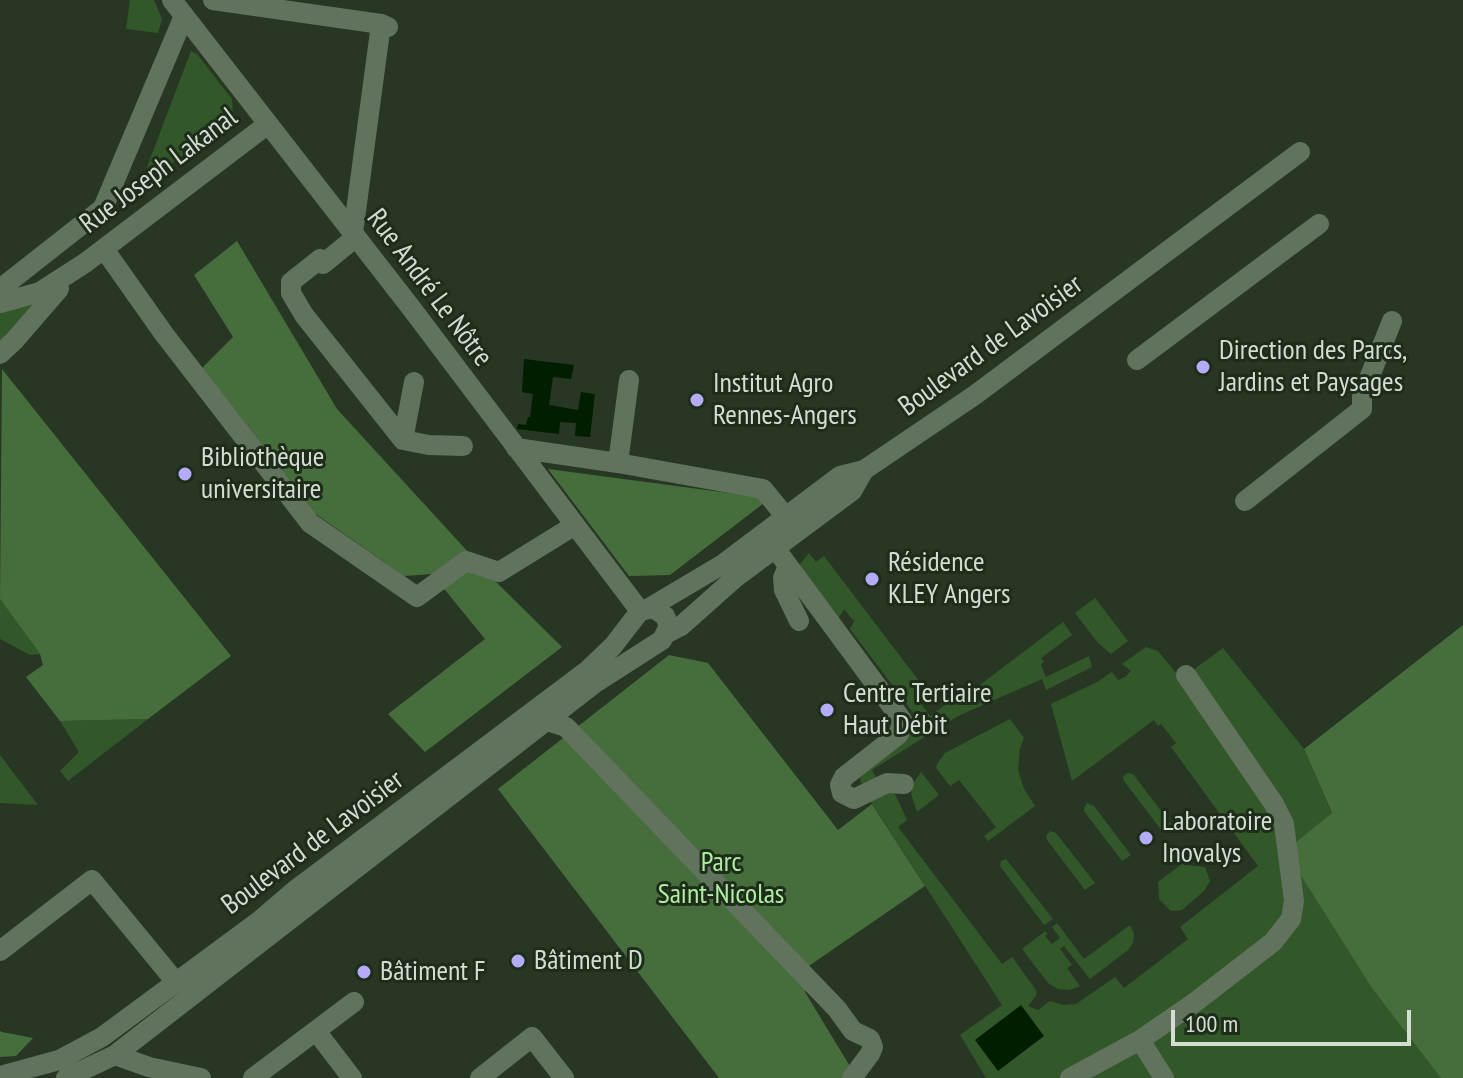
<!DOCTYPE html>
<html>
<head>
<meta charset="utf-8">
<style>
  body { margin:0 }
  #map { position:relative; width:1463px; height:1078px; overflow:hidden; background:#273724; font-family:"PT Sans Narrow",sans-serif }
  canvas { display:block }
  .scale { position:absolute; left:1171px; top:1010px; width:240px; height:36px; box-sizing:border-box; border:4px solid #d3ddd1; border-top:0; padding-left:10px; font-size:24px; line-height:28px; white-space:nowrap; color:#d3ddd1; -webkit-text-stroke:6px #1e2d1a; paint-order:stroke }
</style>
</head>
<body>
<div id="map">
<canvas width="1463" height="1078"></canvas>
<div class="scale">100 m</div>
</div>
<script>
const c = document.querySelector('canvas').getContext('2d');
c.lineJoin = 'round';
function fill(path, color) { c.fillStyle = color; c.fill(path, 'evenodd'); }
const poly = rows => new Path2D(rows.map(r => 'M' + r).join(''));
function stroke(path, color, width, dash) { c.strokeStyle = color; c.lineWidth = width; c.lineCap = dash ? 'butt' : 'round'; c.setLineDash(dash || []); c.stroke(path); }
function label(font, color, halo, rows, align = 'center') {
  c.font = font + ' "PT Sans Narrow",sans-serif'; c.lineWidth = 6; c.setLineDash([]); c.textBaseline = 'middle'; c.strokeStyle = halo; c.fillStyle = color; for (const [text, x, y, turn = 0] of rows) {
    c.save(); c.translate(x, y); c.rotate((+turn || 0) * Math.PI / 180); c.textAlign = isNaN(turn) ? turn : align; if (halo) c.strokeText(text, 0, 0); c.fillText(text, 0, 0); c.restore();
  }
}
const green = poly([
  [130,0,154,0,162,19,158,33,126,29],
  [191,51,197,54,232,99,233,115,219,129,152,178,148,174,147,167],
  [38,299,0,346,0,309],
  [809,553,816,562,824,556,922,685,925,685,914,694,930,716,959,695,957,685,972,691,1063,622,1072,635,1041,658,1044,661,1041,665,1046,677,1089,656,1092,667,1046,690,1042,679,958,716,872,770,877,780,863,789,859,775,914,731,915,715,850,629,854,621,844,609,837,621,796,569],
  [1095,598,1128,641,1111,654,1098,643,1075,613],
  [0,599,40,654,30,655,0,639],
  [1146,647,1158,651,1181,679,1223,648,1304,749,1332,814,1295,843,1442,1078,986,1078,960,1035,1002,1005,868,797,893,792,896,796,907,820,898,827,1002,964,1012,957,1036,990,1036,996,1028,1006,1038,1010,1050,1001,1063,1005,1076,1004,1115,977,1124,988,1188,939,1180,927,1258,866,1171,747,1176,743,1161,724,1158,726,1154,720,1072,781,1051,704,1097,682,1112,672,1118,680,1125,677,1131,671,1122,664],
  [148,719,68,781,60,771,79,752,60,721],
  [1010,719,1024,738,1020,748,1018,770,1024,789,1035,806,988,841,984,836,996,827,959,780,950,786,936,768,937,764,945,753],
  [0,755,38,805,0,803],
  [921,772,939,795,917,812,911,793,914,782],
  [1127,773,1133,774,1171,824,1162,831,1124,781,1123,777],
  [1087,803,1094,806,1131,855,1122,861,1084,811,1084,808],
  [1050,831,1056,833,1095,883,1085,890,1047,840,1046,836],
  [1006,859,1053,919,1044,925,1000,866,1001,861],
  [1183,863,1185,865,1205,867,1210,881,1204,891,1182,910,1171,911,1159,899,1158,882],
  [1057,923,1084,959,1130,925,1134,934,1133,943,1128,950,1090,979,1064,946,1060,949,1072,965,1067,968,1080,986,1070,990,1058,989,1048,983,1022,949,1045,931,1048,934,1045,936,1052,944,1060,938,1052,927]
]);
const forest = poly([
  [237,241,337,409,492,578,562,647,425,752,388,714,485,639,432,574,404,576,313,512,200,370,233,337,194,275],
  [2,369,231,656,148,719,60,721,26,677,43,665,40,654,0,599],
  [548,469,759,497,764,503,670,575,629,576],
  [1463,625,1463,1078,1441,1078,1372,988,1295,866,1295,843,1332,813,1304,749],
  [669,655,708,663,838,830,872,804,925,886,806,968,805,992,857,1078,719,1078,498,789],
  [0,1031,2,1032,33,1038,16,1056,0,1057]
]);
const water = poly([
  [524,359,574,365,571,379,553,377,549,405,578,410,581,392,595,394,590,437,575,436,576,423,560,422,559,434,517,429,518,424,526,425,528,417,530,417,533,394,522,392],
  [1021,1005,1044,1036,998,1071,975,1040]
]);
const minor = poly([
  [172,0,412,309,640,611],
  [213,0,381,24,388,27],
  [353,233,381,24],
  [104,249,164,334,310,523,417,597,466,561,499,572,575,525],
  [320,259,291,282,291,293,304,315,403,440,429,445,463,446],
  [323,264,356,237],
  [0,289,103,208,184,16],
  [0,303,40,292,85,263,268,124],
  [0,354,14,341,59,289],
  [1137,360,1319,224],
  [403,440,414,382],
  [516,448,618,463,629,380],
  [618,463,763,489,786,517],
  [1245,501,1362,409,1362,396,1392,321],
  [775,548,902,720,899,734,844,777,840,785,842,793,854,799,887,783,904,784],
  [788,566,783,578,784,590,799,621],
  [649,608,723,564,840,476,864,470,975,395,1300,152],
  [667,633,681,626,735,578,852,491,864,470],
  [547,721,566,727,837,1009,853,1031,870,1039,873,1047,870,1054,852,1078],
  [0,951,92,880,175,981],
  [316,1031,352,1078],
  [1140,1040,1164,1078],
  [115,1055,149,1067,201,1078],
  [0,1076,59,1060,102,1037,259,921,294,891,588,670,613,646,640,611,653,608,665,616,669,626,662,640,595,683,115,1055,66,1078],
  [253,1078,354,1002],
  [480,1078,532,1037,564,1078],
  [1070,1078,1140,1040,1194,1003,1273,942,1291,919,1294,901,1284,824,1274,804,1186,675]
]);
const markers = [
  [1203,367,8,"#b4acf9"],
  [697,400,8,"#b4acf9"],
  [185,474,8,"#b4acf9"],
  [872,579,8,"#b4acf9"],
  [827,710,8,"#b4acf9"],
  [1146,838,8,"#b4acf9"],
  [518,961,8,"#b4acf9"],
  [364,972,8,"#b4acf9"]
];
const streetNames = [
  ["Rue Joseph Lakanal",159,171,-37],
  ["Rue André Le Nôtre",429,288,53],
  ["Boulevard de Lavoisier",991,346,-36],
  ["Boulevard de Lavoisier",313,843,-37]
];
const poiNames = [
  ["Direction des Parcs,",1219,351],
  ["Jardins et Paysages",1219,383],
  ["Institut Agro",713,384],
  ["Rennes-Angers",713,416],
  ["Bibliothèque",201,458],
  ["universitaire",201,490],
  ["Résidence",888,563],
  ["KLEY Angers",888,595],
  ["Centre Tertiaire",843,694],
  ["Haut Débit",843,726],
  ["Laboratoire",1162,822],
  ["Inovalys",1162,854],
  ["Bâtiment D",534,961],
  ["Bâtiment F",380,972]
];
const parkNames = [
  ["Parc",721,863],
  ["Saint-Nicolas",721,895]
];
fill(green, '#32582a');
fill(forest, '#456e3c');
fill(water, '#021e00');
stroke(minor, '#61735d', 20);
for (const [x, y, r, color] of markers) { const dot = new Path2D(); dot.arc(x, y, r, 0, 2 * Math.PI); c.fillStyle = color; c.fill(dot); stroke(dot, '#1e2d1a', 3); }
label('28px', '#d3ddd1', '#1e2d1a', streetNames);
label('28px', '#d3ddd1', '#1e2d1a', poiNames, 'left');
label('28px', '#afeda2', '#1e2d1a', parkNames);
</script>
</body>
</html>
